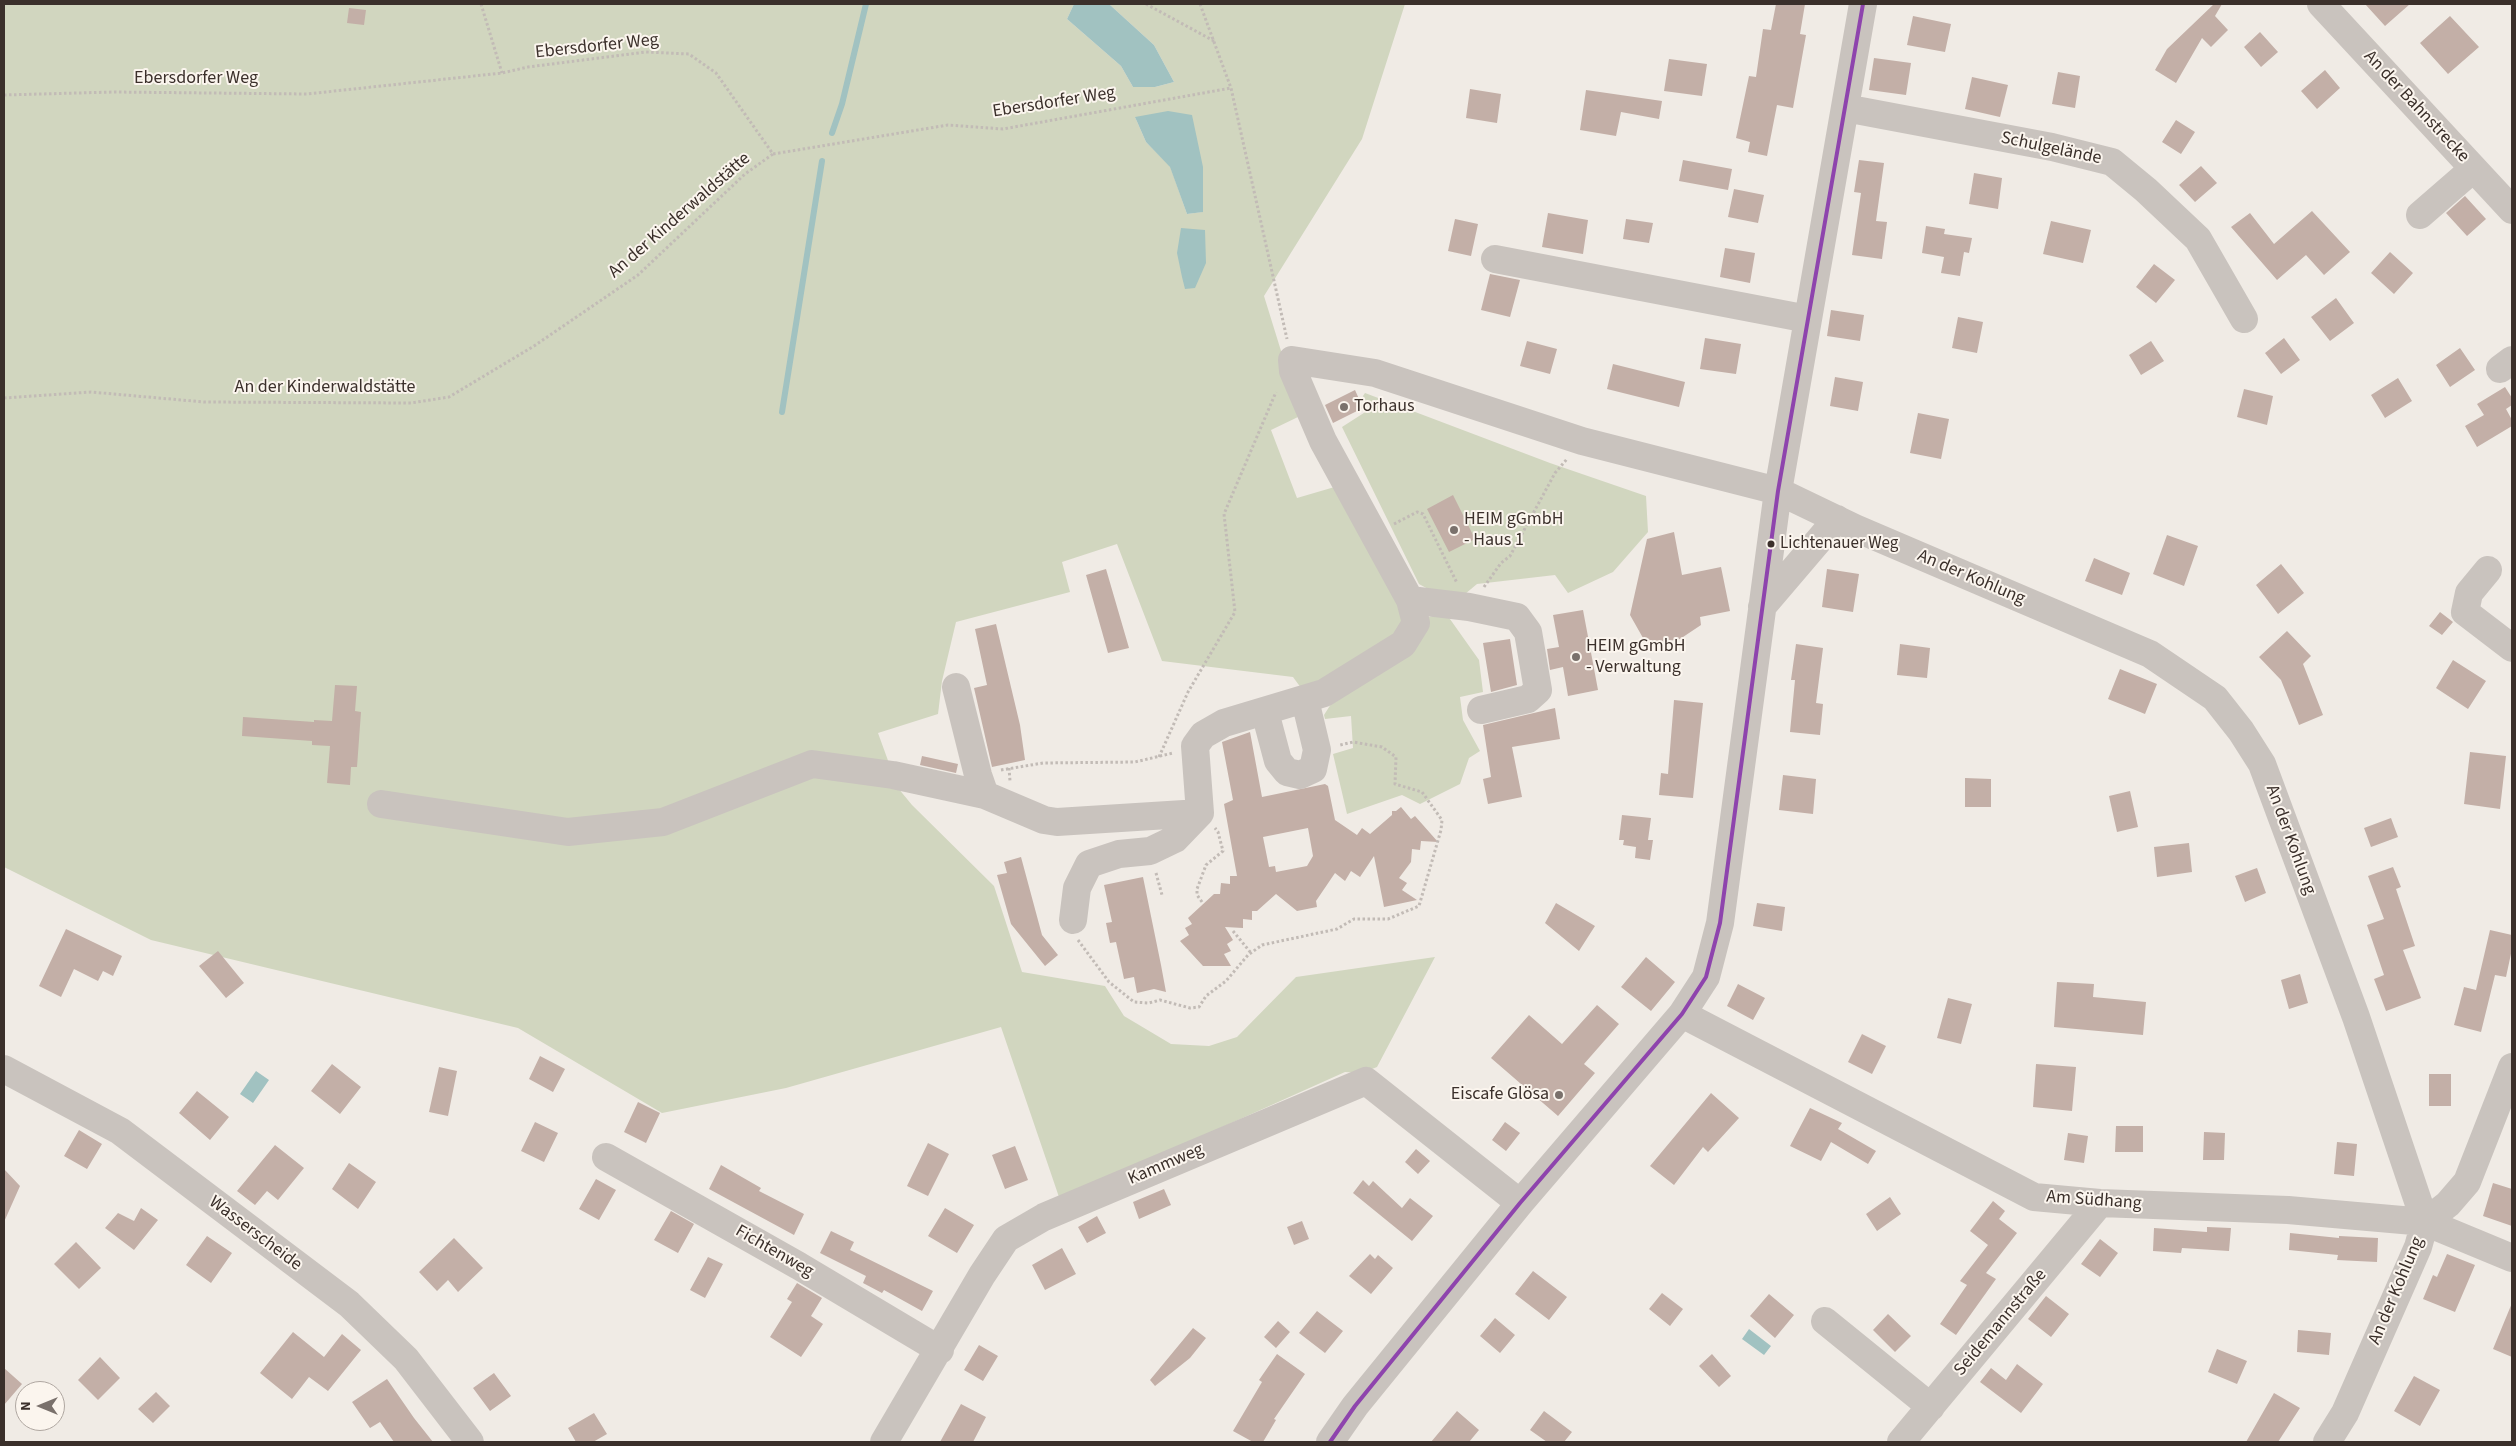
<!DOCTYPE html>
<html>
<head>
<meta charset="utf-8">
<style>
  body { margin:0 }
  #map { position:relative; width:2516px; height:1446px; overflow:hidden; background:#f0ebe5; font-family:"Source Sans 3",sans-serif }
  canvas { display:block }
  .frame { position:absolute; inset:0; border:5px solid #3b302b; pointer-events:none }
  .north { position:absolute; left:15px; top:1381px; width:50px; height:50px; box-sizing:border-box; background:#fbf5ee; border:1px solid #aea6a0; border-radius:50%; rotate:270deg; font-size:14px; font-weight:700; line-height:20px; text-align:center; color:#3b302b }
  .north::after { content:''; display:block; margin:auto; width:18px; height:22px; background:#7a716c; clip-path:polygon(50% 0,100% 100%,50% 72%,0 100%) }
</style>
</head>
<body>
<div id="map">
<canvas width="2516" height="1446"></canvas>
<div class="frame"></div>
<div class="north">N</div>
</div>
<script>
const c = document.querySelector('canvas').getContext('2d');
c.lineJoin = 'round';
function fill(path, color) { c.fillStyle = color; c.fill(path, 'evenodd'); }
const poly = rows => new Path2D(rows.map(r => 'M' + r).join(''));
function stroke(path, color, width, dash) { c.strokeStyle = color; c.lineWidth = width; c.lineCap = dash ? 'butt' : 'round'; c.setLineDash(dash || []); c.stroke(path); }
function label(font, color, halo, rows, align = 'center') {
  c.font = font + ' "Source Sans 3",sans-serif'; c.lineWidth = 4; c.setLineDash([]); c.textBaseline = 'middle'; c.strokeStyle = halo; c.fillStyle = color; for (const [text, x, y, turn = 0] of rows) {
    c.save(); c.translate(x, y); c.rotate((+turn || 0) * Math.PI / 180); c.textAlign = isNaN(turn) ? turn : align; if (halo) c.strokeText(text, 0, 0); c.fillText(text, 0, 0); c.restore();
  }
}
const green = poly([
  [4,4,1074,4,1067,19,1121,66,1133,87,1155,87,1174,82,1154,45,1109,4,1405,4,1362,139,1264,296,1286,367,1298,417,1271,430,1297,498,1338,486,1405,602,1402,631,1304,692,1293,677,1162,661,1117,544,1062,562,1070,592,956,622,942,681,938,714,878,733,898,788,912,805,994,886,1022,972,1105,986,1124,1016,1171,1044,1209,1046,1237,1037,1296,977,1435,957,1377,1067,1362,1073,1345,1072,1060,1200,1001,1027,786,1088,662,1113,518,1028,151,940,4,867],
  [1135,117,1202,212,1187,214,1170,166,1146,142],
  [1365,393,1550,463,1646,496,1648,532,1613,572,1568,593,1555,575,1477,584,1459,599,1437,594,1419,584,1342,427,1370,409,1363,396],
  [1445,612,1479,660,1483,692,1460,697,1463,720,1480,751,1469,758,1460,784,1420,804,1402,795,1347,814,1333,754,1353,748,1351,716,1325,719,1324,715,1338,693,1429,617]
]);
const water = poly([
  [1074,4,1109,4,1154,45,1174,82,1155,87,1133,87,1121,66,1067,19],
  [1168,111,1192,115,1203,167,1203,212,1187,214,1170,167,1146,142,1135,117],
  [1181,228,1205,230,1206,263,1195,288,1185,289,1182,277,1177,253],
  [256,1071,269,1080,253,1103,240,1094],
  [1749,1329,1771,1346,1764,1355,1742,1339]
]);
const stream = poly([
  [832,133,842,104,866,4],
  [782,412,822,161]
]);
const building = poly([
  [1776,4,1805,4,1800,34,1806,35,1793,108,1777,105,1767,156,1748,152,1750,142,1736,138,1749,76,1756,77,1763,29,1771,30],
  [2214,4,2222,4,2215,16,2228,30,2211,47,2202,38,2176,83,2155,70,2167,49],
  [2365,4,2410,4,2385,26],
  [349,8,366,10,364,25,347,23],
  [1913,16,1951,24,1945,52,1907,45],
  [2450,16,2479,47,2448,74,2420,43],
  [2260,32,2278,52,2261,67,2244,47],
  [1874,58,1911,63,1906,95,1869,90],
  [1669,59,1707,64,1702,96,1664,91],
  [2325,70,2340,88,2317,109,2301,91],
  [2058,72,2080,76,2075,108,2052,104],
  [1972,77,2008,85,2000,117,1965,109],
  [1470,89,1501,94,1497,123,1466,118],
  [1586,90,1662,101,1659,119,1621,112,1616,136,1580,130],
  [2176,120,2195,132,2181,154,2162,142],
  [1683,160,1732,169,1728,190,1679,181],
  [1859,160,1884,163,1876,221,1887,222,1882,259,1852,255,1861,193,1854,192],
  [2201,166,2217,183,2195,202,2179,185],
  [1974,173,2002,178,1998,209,1969,204],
  [1734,189,1764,195,1758,223,1728,217],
  [2465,196,2486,219,2467,236,2446,213],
  [2312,211,2350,252,2324,275,2306,255,2277,280,2231,227,2250,213,2274,244],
  [1548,213,1588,220,1583,254,1542,247],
  [1455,219,1478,224,1471,256,1448,251],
  [1626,219,1653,223,1649,243,1623,239],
  [2051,221,2091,230,2083,263,2043,254],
  [1926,226,1945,229,1944,234,1972,238,1969,253,1964,252,1960,276,1941,273,1944,257,1922,253],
  [1725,248,1755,253,1750,283,1720,277],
  [2390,252,2413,273,2394,294,2371,273],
  [2154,264,2175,280,2156,303,2136,287],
  [1490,274,1520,280,1510,317,1481,310],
  [2336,298,2354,323,2330,341,2311,317],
  [1831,310,1864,315,1860,341,1827,336],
  [1958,317,1983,322,1977,353,1952,348],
  [1705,338,1741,344,1736,374,1700,369],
  [2284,338,2300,360,2281,374,2265,353],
  [1527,341,1557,349,1550,374,1520,366],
  [2151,341,2164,361,2141,375,2129,355],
  [2460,348,2475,370,2450,387,2436,365],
  [1613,364,1685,382,1679,407,1607,389],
  [1835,377,1863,382,1858,411,1830,406],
  [2398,378,2412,401,2385,418,2371,395],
  [2505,387,2512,398,2512,405,2506,409,2512,420,2512,426,2477,447,2465,426,2484,415,2477,404],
  [2244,389,2273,396,2267,425,2237,417],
  [1355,390,1363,408,1333,423,1325,405],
  [1918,413,1949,419,1941,459,1910,453],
  [1453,495,1475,539,1449,552,1427,509],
  [1674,532,1682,575,1721,567,1730,611,1700,617,1701,625,1680,639,1647,645,1630,615,1647,539],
  [2167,535,2198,546,2184,586,2153,574],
  [2094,558,2130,573,2122,595,2085,581],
  [2281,564,2304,593,2278,614,2256,585],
  [1106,569,1129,648,1108,653,1086,575],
  [1827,569,1859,574,1853,612,1822,607],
  [1583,610,1598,690,1568,696,1563,667,1550,670,1547,649,1559,647,1553,615],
  [2440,612,2453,622,2442,635,2429,626],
  [996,624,1020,725,1025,760,992,767,974,688,987,685,975,629],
  [2287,631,2311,656,2303,664,2323,715,2299,725,2281,680,2259,657],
  [1510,639,1517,685,1491,692,1483,643],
  [1796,644,1823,648,1816,703,1823,704,1820,735,1790,732,1795,680,1791,680],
  [1900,644,1930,648,1927,678,1897,675],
  [2453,660,2486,681,2468,709,2436,688],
  [2120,669,2157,684,2145,714,2108,699],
  [335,685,357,686,355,711,361,712,357,767,351,767,350,785,327,783,330,746,312,745,312,741,242,736,243,717,314,722,314,720,332,721],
  [1674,700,1703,703,1693,798,1659,795,1661,773,1668,774],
  [1555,708,1560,739,1512,747,1522,797,1488,804,1483,779,1491,777,1483,725],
  [1250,732,1262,797,1325,784,1328,786,1335,820,1357,835,1362,828,1370,834,1392,815,1392,811,1396,811,1401,807,1411,819,1415,816,1438,842,1421,841,1420,850,1412,849,1411,862,1399,878,1407,883,1402,890,1417,900,1384,907,1374,856,1360,877,1351,871,1345,881,1335,873,1316,901,1317,907,1297,911,1276,894,1257,911,1252,911,1252,920,1243,919,1243,928,1225,927,1233,940,1227,944,1231,951,1224,954,1231,966,1203,966,1180,941,1189,935,1185,928,1192,924,1188,918,1214,894,1220,894,1221,883,1230,884,1230,876,1237,876,1224,804,1233,800,1222,742],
  [1308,828,1313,856,1307,866,1276,872,1275,866,1269,867,1263,837],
  [2470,752,2506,756,2500,809,2464,804],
  [922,756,958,764,956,773,920,765],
  [1783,775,1816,779,1813,814,1779,810],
  [1965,778,1991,779,1991,807,1965,807],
  [2130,791,2138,827,2117,832,2109,796],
  [1622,815,1651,818,1648,840,1653,840,1650,860,1635,858,1636,847,1623,845,1624,840,1619,840],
  [2391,818,2398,837,2371,847,2364,828],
  [2189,843,2192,872,2157,877,2154,847],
  [1021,857,1042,935,1058,955,1045,966,1011,924,997,875,1007,873,1004,862],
  [2393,867,2401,887,2396,889,2415,946,2403,950,2421,998,2386,1011,2374,979,2384,975,2367,925,2384,919,2368,876],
  [2257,868,2266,893,2245,902,2235,876],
  [1143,877,1161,965,1166,992,1154,989,1137,993,1134,977,1124,979,1116,942,1110,943,1106,923,1112,922,1104,885],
  [1556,903,1595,926,1579,951,1545,923],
  [1757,903,1785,907,1782,931,1753,926],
  [66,929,122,956,113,976,103,971,98,981,74,969,61,997,39,986],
  [2490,930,2512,935,2512,949,2506,977,2495,975,2481,1032,2454,1025,2464,987,2476,990],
  [218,951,244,983,226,998,199,966],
  [1646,957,1675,982,1651,1011,1621,987],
  [2300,974,2308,1003,2289,1009,2281,980],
  [2057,982,2094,984,2093,997,2146,1002,2143,1035,2054,1027],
  [1738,984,1765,998,1753,1020,1727,1006],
  [1948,998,1972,1004,1961,1044,1937,1038],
  [1597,1005,1619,1024,1584,1064,1595,1073,1558,1116,1491,1058,1529,1015,1562,1044],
  [1862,1034,1886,1046,1872,1074,1848,1062],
  [540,1056,565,1069,553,1092,529,1079],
  [332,1064,361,1087,340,1114,311,1091],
  [2036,1064,2076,1067,2072,1111,2033,1107],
  [439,1067,457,1071,448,1116,429,1112],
  [2429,1074,2451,1074,2451,1106,2429,1106],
  [197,1091,229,1117,210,1140,179,1113],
  [1711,1093,1739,1118,1708,1152,1703,1147,1674,1185,1650,1166],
  [638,1102,660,1113,646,1143,624,1132],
  [1810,1108,1842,1123,1838,1129,1876,1151,1868,1164,1831,1142,1821,1161,1790,1146],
  [535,1122,558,1133,544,1162,521,1151],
  [1505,1122,1520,1133,1506,1151,1492,1140],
  [2116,1126,2143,1126,2143,1152,2115,1152],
  [79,1130,102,1144,87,1169,64,1156],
  [2204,1132,2225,1133,2224,1160,2203,1160],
  [2068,1133,2088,1136,2084,1163,2064,1160],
  [2337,1142,2357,1144,2354,1176,2334,1174],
  [928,1143,949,1154,928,1196,907,1186],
  [275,1145,304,1168,278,1200,267,1191,255,1205,237,1191],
  [1015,1146,1028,1180,1005,1189,992,1155],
  [1416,1149,1430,1161,1418,1174,1405,1162],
  [349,1163,376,1182,358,1209,332,1189],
  [721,1165,761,1188,759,1191,804,1214,794,1235,709,1189],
  [4,1169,20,1186,4,1222],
  [596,1179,616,1190,599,1220,579,1209],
  [1363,1180,1369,1186,1373,1181,1402,1208,1410,1198,1433,1216,1412,1241,1353,1193],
  [2493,1183,2512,1189,2512,1226,2483,1216],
  [1164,1189,1171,1205,1139,1219,1133,1202],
  [1890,1197,1901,1214,1877,1231,1866,1214],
  [1993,1201,2005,1211,1999,1219,2017,1233,1986,1273,1996,1279,1956,1335,1940,1324,1967,1285,1960,1281,1988,1245,1970,1231],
  [141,1208,158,1220,134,1250,105,1228,118,1213,134,1221],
  [945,1208,974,1225,957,1253,928,1236],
  [671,1211,694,1224,678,1253,654,1240],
  [1097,1216,1106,1233,1087,1243,1078,1227],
  [1302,1221,1309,1239,1294,1245,1287,1227],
  [2207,1227,2231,1228,2229,1251,2182,1248,2181,1253,2153,1251,2154,1228,2207,1232],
  [831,1231,854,1242,850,1250,933,1291,922,1311,884,1290,882,1293,863,1283,866,1276,820,1253],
  [2290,1233,2339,1238,2339,1236,2378,1238,2377,1262,2337,1260,2338,1255,2289,1250],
  [207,1236,232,1253,211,1283,186,1265],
  [454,1238,483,1268,458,1292,448,1280,437,1291,419,1272],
  [2100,1239,2118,1253,2100,1277,2081,1264],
  [76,1242,101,1268,79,1289,54,1264],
  [1062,1248,1076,1274,1045,1290,1032,1265],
  [1370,1254,1375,1259,1378,1255,1393,1268,1371,1294,1349,1276],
  [2447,1254,2475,1265,2455,1312,2423,1299,2433,1275,2437,1277],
  [708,1257,723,1264,705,1298,690,1290],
  [1533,1271,1567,1297,1549,1320,1515,1294],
  [797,1283,822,1298,811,1316,823,1324,801,1357,770,1337,792,1302,787,1299],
  [1662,1293,1683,1309,1670,1326,1649,1309],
  [1769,1294,1794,1315,1775,1338,1750,1316],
  [2046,1296,2069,1314,2051,1337,2028,1319],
  [2512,1303,2512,1357,2493,1349],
  [1317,1311,1343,1331,1325,1353,1299,1333],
  [1888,1314,1911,1336,1895,1352,1873,1330],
  [1495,1318,1515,1335,1500,1353,1480,1336],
  [1278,1321,1290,1332,1276,1348,1264,1337],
  [1193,1328,1206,1338,1190,1358,1155,1386,1150,1380],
  [2298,1330,2331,1333,2329,1355,2297,1352],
  [293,1332,324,1357,342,1334,361,1350,328,1391,309,1377,292,1399,260,1373],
  [979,1345,998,1356,983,1381,964,1370],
  [2217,1349,2247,1361,2237,1384,2208,1372],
  [1277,1354,1305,1374,1274,1419,1276,1420,1263,1442,1253,1442,1233,1431,1262,1382,1259,1380],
  [1712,1354,1731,1376,1719,1387,1699,1366],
  [100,1357,120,1378,98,1400,78,1380],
  [2017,1364,2043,1384,2021,1413,1980,1382,1991,1368,2006,1380],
  [4,1368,22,1384,4,1405],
  [494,1373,511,1396,490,1411,473,1388],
  [2414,1376,2440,1390,2420,1426,2394,1411],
  [387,1379,414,1418,433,1442,394,1442,380,1422,370,1428,352,1402],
  [156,1392,170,1406,153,1423,138,1409],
  [2274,1393,2300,1408,2278,1442,2246,1442],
  [961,1404,986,1417,973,1442,940,1442],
  [1457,1411,1479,1430,1469,1442,1431,1442],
  [1544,1411,1572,1432,1564,1442,1547,1442,1530,1430],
  [594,1413,607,1434,593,1442,576,1442,568,1428]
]);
const path = poly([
  [481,4,502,73],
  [1146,4,1214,41],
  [1200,4,1231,88,1287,339],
  [4,95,114,92,307,94,502,73,528,67,646,52,689,54,716,73,773,154,948,125,1003,129,1231,88],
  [4,398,91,392,204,402,411,403,449,397,534,346,638,275,745,174,773,154],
  [1394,524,1417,512,1423,514,1457,583],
  [1484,587,1501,563,1510,556,1555,473,1567,459],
  [1159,757,1188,692,1235,612,1224,514,1276,392],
  [1009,768,1010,781],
  [1001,770,1043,763,1135,762,1173,753],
  [1156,873,1162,895],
  [1202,902,1197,895,1197,889,1206,865,1223,851,1218,832,1215,828],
  [1233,931,1251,953],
  [1078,940,1109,982,1134,1002,1149,1003,1160,1000,1190,1008,1199,1007,1206,996,1226,981,1248,955,1262,945,1337,929,1354,919,1388,919,1419,906,1441,830,1442,820,1422,792,1395,784,1396,757,1382,747,1353,742,1340,745]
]);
const minor = poly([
  [2321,4,2512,210],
  [1845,108,2052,147,2112,162,2146,190,2198,239,2244,319],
  [2420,215,2473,169],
  [1495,259,1808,319],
  [2500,369,2512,360],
  [2488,570,2469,593,2465,612,2512,648],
  [1410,600,1469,607,1517,617,1528,632,1538,690,1528,699,1481,710],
  [1762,607,1837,519],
  [956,687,978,775,985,795,1044,820,1057,822,1200,813,1195,746,1203,735,1224,723,1324,693,1403,644,1416,623,1410,600,1323,441,1293,371,1292,360,1375,373,1582,441,1778,491,1855,528,2150,654,2215,698,2241,731,2262,764,2356,1017,2425,1222,2418,1247,2345,1413,2327,1442],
  [1265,712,1278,761,1287,772,1300,775,1313,769,1317,750,1305,700],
  [381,804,568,832,663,822,812,764,893,775,985,795],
  [1073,920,1077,888,1089,864,1119,854,1150,851,1175,839,1200,813],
  [1682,1014,2034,1197,2100,1203,2288,1210,2425,1222,2512,1258],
  [4,1069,120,1131,349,1304,406,1359,470,1442],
  [606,1157,799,1266,940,1350],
  [2425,1222,2448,1204,2467,1182,2512,1067],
  [1825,1321,1931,1407],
  [884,1442,982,1275,1006,1239,1044,1217,1366,1081,1520,1203],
  [1330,1442,1355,1406,1520,1203,1682,1014,1706,977,1720,923,1778,491,1863,4],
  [1901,1442,2100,1203]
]);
const bus1 = poly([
  [1330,1442,1355,1406,1520,1203,1682,1014,1706,977,1720,923,1778,491,1863,4]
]);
const markers = [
  [1344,407,5,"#7a716c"],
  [1454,530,5,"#7a716c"],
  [1771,544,4.5,"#3b302b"],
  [1576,657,5,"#7a716c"],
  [1559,1095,5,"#7a716c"]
];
const busNames = [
  ["Lichtenauer Weg",1780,544]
];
const streetNames = [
  ["Ebersdorfer Weg",597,47,-6],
  ["Ebersdorfer Weg",196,79],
  ["Ebersdorfer Weg",1054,103,-9],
  ["An der Bahnstrecke",2416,107,47],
  ["Schulgelände",2051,149,12],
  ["An der Kinderwaldstätte",680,216,-41],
  ["An der Kinderwaldstätte",325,388],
  ["An der Kohlung",1971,578,23],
  ["An der Kohlung",2290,840,70],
  ["Kammweg",1166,1165,-23],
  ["Am Südhang",2094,1201,4],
  ["Wasserscheide",255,1234,37],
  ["Fichtenweg",774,1252,30],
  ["An der Kohlung",2397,1291,-67],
  ["Seidemannstraße",2001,1323,-50]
];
const poiNames = [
  ["Torhaus",1354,407],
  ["HEIM gGmbH",1464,520],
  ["- Haus 1",1464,541],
  ["HEIM gGmbH",1586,647],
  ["- Verwaltung",1586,668],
  ["Eiscafe Glösa",1549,1095,"right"]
];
fill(green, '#d1d6bf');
fill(water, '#a1c2c1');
stroke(stream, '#a1c2c1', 6);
fill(building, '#c3afa7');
stroke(path, '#c2bbb6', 3, [2.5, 2.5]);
stroke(minor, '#c9c3be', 28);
stroke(bus1, '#8e44ad', 4);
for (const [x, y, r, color] of markers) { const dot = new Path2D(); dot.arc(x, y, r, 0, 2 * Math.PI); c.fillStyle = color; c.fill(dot); stroke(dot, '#fbf5ee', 2); }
label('17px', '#3b302b', '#fbf5ee', busNames, 'left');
label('18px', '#3b302b', '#fbf5ee', streetNames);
label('18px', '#3b302b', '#fbf5ee', poiNames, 'left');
</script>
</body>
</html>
